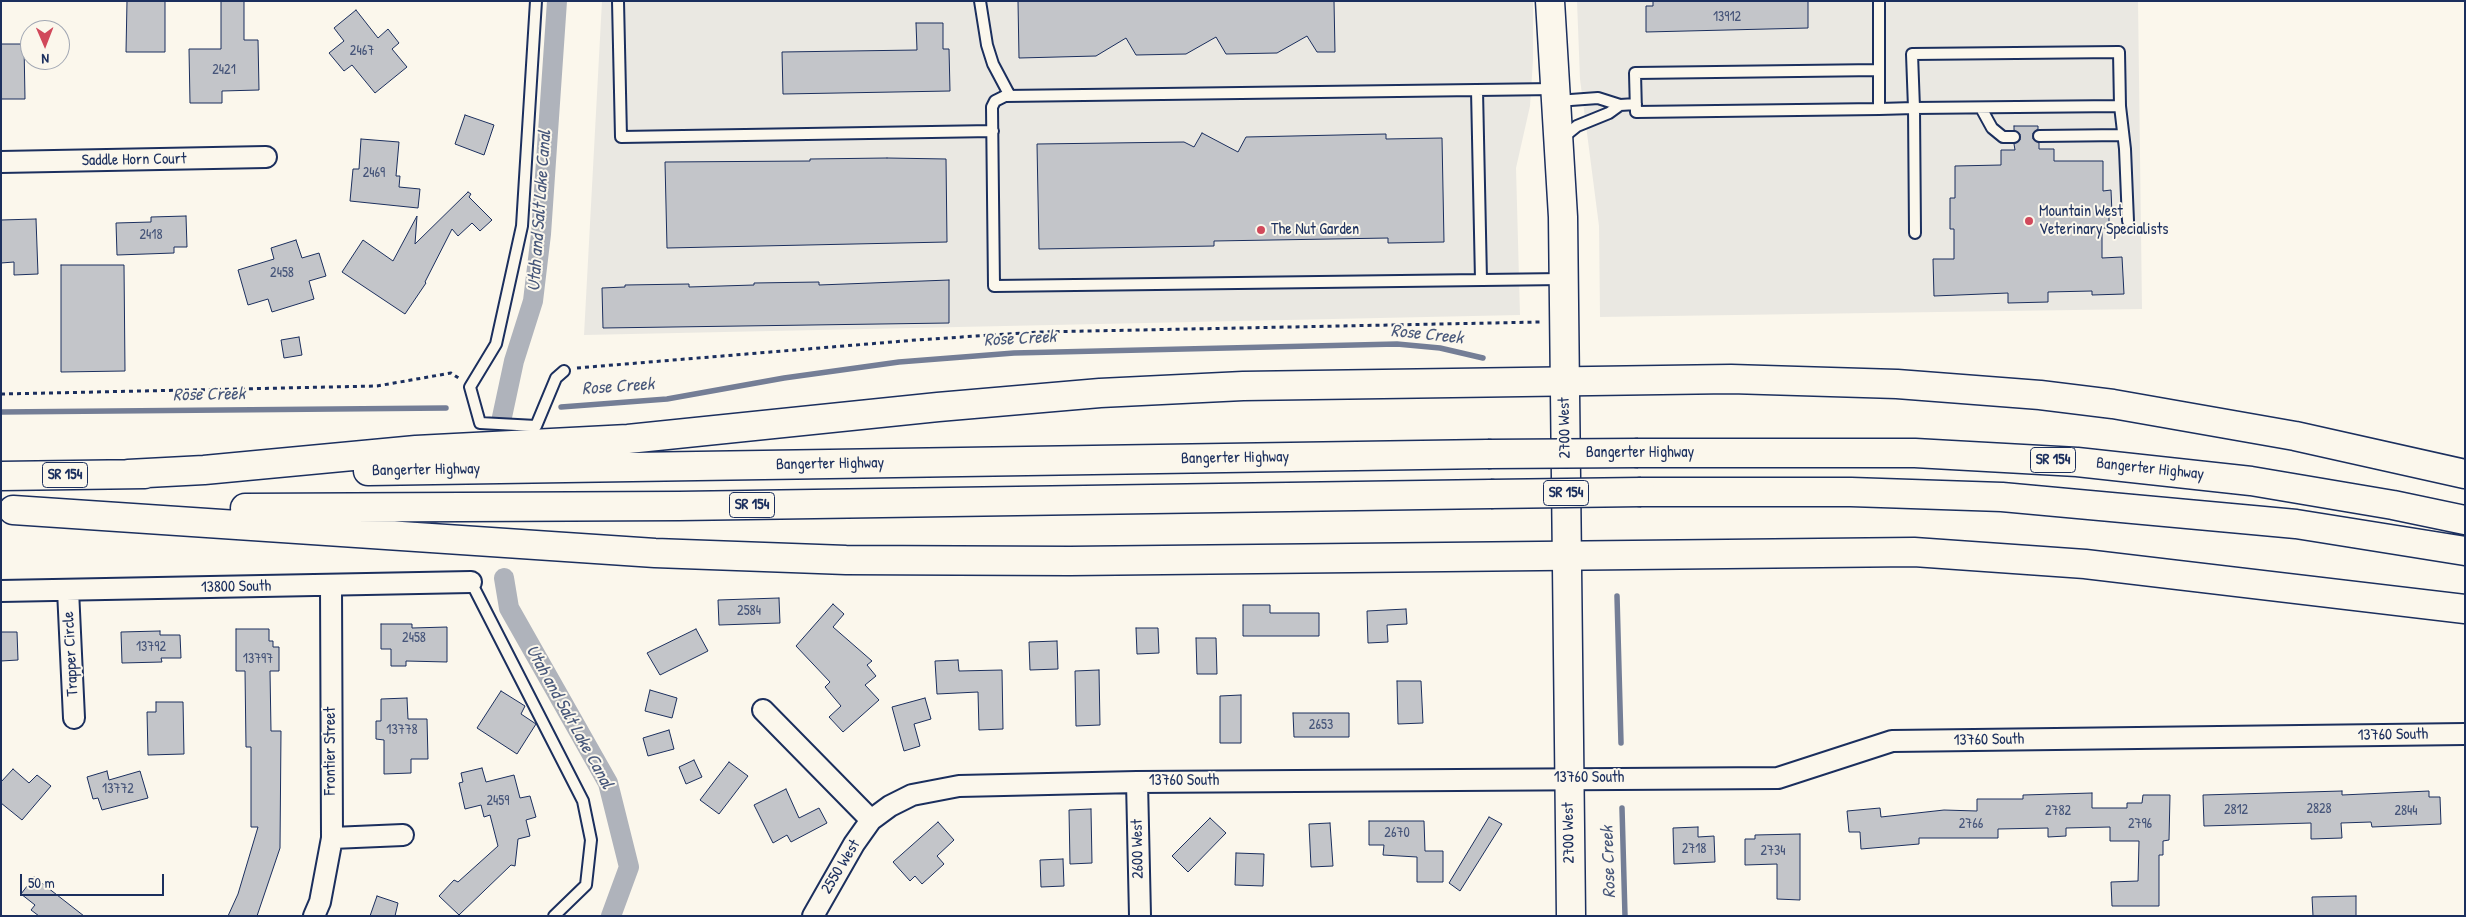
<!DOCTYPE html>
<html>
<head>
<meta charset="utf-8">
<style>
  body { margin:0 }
  #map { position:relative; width:2466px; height:917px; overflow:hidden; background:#fbf7ec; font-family:"Patrick Hand",sans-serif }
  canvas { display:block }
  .frame { position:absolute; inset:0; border:2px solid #1b2f5e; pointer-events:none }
  .north { position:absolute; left:20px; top:20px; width:50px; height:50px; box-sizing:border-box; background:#fbf7ec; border:1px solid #a1a7b3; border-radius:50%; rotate:179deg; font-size:14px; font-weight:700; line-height:20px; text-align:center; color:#1b2f5e }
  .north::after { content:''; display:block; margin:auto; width:18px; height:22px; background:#d1495b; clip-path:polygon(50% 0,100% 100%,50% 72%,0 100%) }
  .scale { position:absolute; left:20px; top:874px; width:144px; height:22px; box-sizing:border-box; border:2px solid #1b2f5e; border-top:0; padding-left:6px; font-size:15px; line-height:18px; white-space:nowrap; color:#1b2f5e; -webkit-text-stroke:4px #fbf7ec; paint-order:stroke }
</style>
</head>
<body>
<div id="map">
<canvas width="2466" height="917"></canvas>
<div class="frame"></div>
<div class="north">N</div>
<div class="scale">50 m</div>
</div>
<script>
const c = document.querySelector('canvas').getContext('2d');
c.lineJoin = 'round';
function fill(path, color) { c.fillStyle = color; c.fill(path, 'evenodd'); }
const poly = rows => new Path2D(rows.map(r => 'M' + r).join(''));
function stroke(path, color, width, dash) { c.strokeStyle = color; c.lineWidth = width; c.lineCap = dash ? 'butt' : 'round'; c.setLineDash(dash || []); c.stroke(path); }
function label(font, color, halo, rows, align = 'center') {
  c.font = font + ' "Patrick Hand",sans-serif'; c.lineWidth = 4; c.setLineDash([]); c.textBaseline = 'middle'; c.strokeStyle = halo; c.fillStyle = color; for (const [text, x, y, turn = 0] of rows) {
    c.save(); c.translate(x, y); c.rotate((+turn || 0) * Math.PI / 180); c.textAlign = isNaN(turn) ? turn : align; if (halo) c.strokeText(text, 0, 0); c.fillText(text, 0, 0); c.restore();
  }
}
const built = poly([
  [602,1,1533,1,1533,60,1530,106,1516,168,1520,315,584,335],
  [1577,1,2138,1,2142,309,1600,317,1599,226,1580,79]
]);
const stream = poly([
  [561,407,667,399,784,378,899,362,1014,353,1397,344,1440,348,1483,358],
  [1,412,446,408],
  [1617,596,1621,743],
  [1622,808,1625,916]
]);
const canal = poly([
  [502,417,514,361,533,301,541,234,557,1],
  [504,578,509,608,608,783,629,867,611,916]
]);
const building = poly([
  [127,1,165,1,165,52,126,52,127,1],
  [221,1,244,1,244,40,258,40,259,90,222,91,222,103,190,103,189,49,221,49,221,1],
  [1018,1,1334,1,1335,52,1317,52,1307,36,1277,53,1226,54,1216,37,1186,54,1136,55,1126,38,1096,56,1019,58,1018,1],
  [1653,1,1808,1,1808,28,1646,32,1646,6,1653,6,1653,1],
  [356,10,378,38,388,29,399,43,392,49,407,67,375,93,352,65,344,71,329,53,344,41,334,28,356,10],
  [916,23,943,23,943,49,949,49,950,91,783,94,782,52,917,50,916,23],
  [1,44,24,44,25,99,1,99,1,44],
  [465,115,494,125,484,155,455,144,465,115],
  [2014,126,2038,126,2038,129,2033,133,2033,139,2039,143,2039,149,2054,149,2054,161,2103,161,2103,191,2111,190,2112,214,2109,214,2109,228,2102,228,2102,258,2122,257,2124,294,2092,295,2092,291,2048,292,2048,302,2008,303,2008,293,1934,296,1933,259,1954,259,1954,229,1950,229,1950,198,1955,198,1955,166,2001,165,2001,150,2015,150,2014,144,2020,140,2020,134,2014,130,2014,126],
  [1202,133,1238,152,1246,137,1386,134,1386,139,1442,138,1444,242,1388,243,1388,238,1214,241,1214,246,1039,249,1037,144,1184,142,1194,147,1202,133],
  [361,139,399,142,396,176,400,176,399,187,420,189,418,208,350,201,353,169,359,169,361,139],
  [887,158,946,159,947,242,667,248,665,162,810,161,810,159,887,158],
  [468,192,471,194,469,197,492,220,480,231,472,223,458,236,452,229,425,282,426,283,405,314,342,272,363,240,393,261,417,216,415,244,468,192],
  [186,216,187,247,174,247,174,253,117,255,116,223,151,222,151,217,186,216],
  [36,219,38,274,14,275,14,262,1,263,1,220,36,219],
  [296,240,302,258,319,253,326,276,309,281,314,299,272,312,268,299,248,305,238,270,274,259,271,248,296,240],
  [61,265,124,265,125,371,61,372,61,265],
  [949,280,949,323,603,328,602,288,625,287,625,285,689,284,689,287,754,285,754,283,819,282,819,285,949,280],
  [299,337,302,355,284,358,281,340,299,337],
  [779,598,780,623,719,625,718,600,779,598],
  [833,604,844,614,833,627,872,661,867,665,876,676,865,685,879,700,843,732,829,717,841,706,825,687,830,682,796,646,833,604],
  [1243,605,1270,605,1270,613,1319,613,1319,636,1243,636,1243,605],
  [1406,609,1407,624,1387,625,1388,642,1368,643,1367,611,1406,609],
  [381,624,412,624,412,628,447,627,447,662,406,661,406,666,391,666,391,649,381,649,381,624],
  [1136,628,1158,628,1159,653,1137,654,1136,628],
  [236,629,269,629,269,641,273,641,273,647,279,647,279,671,270,671,271,731,281,731,280,848,257,916,228,916,238,894,258,827,251,827,251,747,246,747,245,671,236,671,236,629],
  [696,629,708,651,660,675,647,653,696,629],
  [160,631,160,635,180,635,181,658,161,658,162,662,122,663,121,632,160,631],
  [1,632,17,632,18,660,1,661,1,632],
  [1196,638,1216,638,1217,674,1197,674,1196,638],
  [1057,641,1058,669,1030,670,1029,642,1057,641],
  [958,660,959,671,1002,670,1003,729,979,730,978,692,937,694,935,661,958,660],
  [1099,670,1100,725,1076,726,1075,671,1099,670],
  [1397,681,1421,681,1423,723,1398,724,1397,681],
  [650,690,677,698,672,718,645,711,650,690],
  [501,691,525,706,521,714,536,724,517,754,477,728,501,691],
  [1241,695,1241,743,1220,743,1220,696,1241,695],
  [407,698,408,719,427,719,428,759,411,759,411,773,384,774,384,740,376,739,376,721,381,721,381,699,407,698],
  [925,698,931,719,914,724,920,746,904,751,892,707,925,698],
  [156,702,183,702,184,754,148,755,147,712,156,712,156,702],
  [1293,713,1349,713,1349,737,1294,737,1293,713],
  [669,730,674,749,648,756,643,738,669,730],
  [694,760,702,777,686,784,679,767,694,760],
  [729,762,748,776,719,814,700,800,729,762],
  [482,768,486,782,514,775,520,798,530,796,536,817,526,820,530,836,518,839,515,866,511,865,459,915,439,896,454,880,458,882,498,846,490,815,484,817,481,805,465,809,459,783,463,782,461,773,482,768],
  [13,769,29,783,37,775,51,786,22,820,1,803,1,782,13,769],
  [107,771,109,780,140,771,148,798,102,810,98,798,93,799,87,777,107,771],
  [786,789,799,818,819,808,827,823,791,842,787,835,773,843,754,805,786,789],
  [2342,791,2342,795,2429,791,2429,797,2440,797,2441,824,2372,827,2371,822,2341,823,2342,838,2311,839,2311,823,2204,826,2203,795,2342,791],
  [2092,793,2092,808,2127,808,2127,803,2142,803,2143,795,2170,795,2169,840,2163,841,2163,855,2159,855,2159,906,2112,906,2111,882,2138,881,2139,841,2110,841,2110,827,2066,828,2066,836,2048,837,2048,828,1998,829,1998,838,1919,838,1919,844,1861,849,1860,832,1849,832,1847,811,1880,808,1881,817,1944,810,1977,811,1977,799,2023,799,2023,795,2092,793],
  [1091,809,1092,863,1070,864,1069,810,1091,809],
  [1489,817,1502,824,1460,891,1449,883,1489,817],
  [1210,818,1226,833,1188,872,1172,856,1210,818],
  [1369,821,1424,821,1425,851,1443,851,1443,882,1417,882,1417,857,1383,855,1384,845,1369,845,1369,821],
  [938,822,954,840,937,856,944,864,922,884,915,876,910,881,893,862,938,822],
  [1330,823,1333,866,1311,867,1309,824,1330,823],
  [1698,827,1698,837,1714,836,1715,862,1674,864,1673,828,1698,827],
  [1800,834,1800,900,1777,899,1777,864,1745,865,1745,839,1755,839,1755,835,1800,834],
  [1236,853,1264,854,1263,886,1235,885,1236,853],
  [1063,859,1064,886,1041,887,1040,860,1063,859],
  [34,877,84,916,39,916,31,910,35,905,21,894,34,877],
  [377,896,398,903,395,916,370,916,377,896],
  [2356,896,2356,916,2313,916,2312,897,2356,896]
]);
const path = poly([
  [577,368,916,340,1038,332,1541,322],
  [1,394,377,386,451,373,460,379]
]);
const service = poly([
  [536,1,522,226,496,344,470,387,480,423,536,426,556,378,564,371],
  [618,1,621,137,993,131],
  [980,1,987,45,993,64,1010,96],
  [1879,1,1879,109,1914,108,2120,106,2119,52,1912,54,1914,108,1915,233],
  [1879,70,1635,73,1636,112,1879,109],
  [1555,89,1005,96,995,101,992,107,994,286,1563,279],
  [1477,90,1481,280],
  [1557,101,1598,98,1620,105,1636,104],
  [2120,106,2125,149,2128,221],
  [1981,108,1992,128,2003,137,2014,137],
  [2039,136,2123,135],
  [1561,139,1577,126,1609,113,1620,105],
  [471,582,583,801,591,840,586,885,554,916]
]);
const minor = poly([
  [1,162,266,157],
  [68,590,74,718],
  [1,591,471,582],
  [763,710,871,820],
  [1137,782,1140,916],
  [332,838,403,835],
  [314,916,320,902,332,838,331,585],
  [813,916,854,844,871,820,890,806,912,795,959,786,1137,782,1778,778,1892,741,2465,734]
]);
const secondary = poly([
  [1550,1,1563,217,1571,916]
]);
const motorway = poly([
  [1638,453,1915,453,2077,462,2251,481,2393,505,2465,520],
  [368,471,1488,454],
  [128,474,204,470,416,450,628,439,938,407,1100,393,1243,386,1731,379,1897,384,2040,395,2113,404,2295,436,2465,474],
  [1,476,145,474],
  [1641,492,1851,492,2002,497,2296,524,2465,551],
  [245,508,679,506,1491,494],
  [13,510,655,553,846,560,1070,561,1914,552,2085,564,2465,609]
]);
const motorwayBridge = poly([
  [1488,454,1638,453],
  [1491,494,1641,492]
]);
const markers = [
  [2029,221,5,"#d1495b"],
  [1261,230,5,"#d1495b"]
];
const numberNames = [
  ["13912",1727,17],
  ["2467",362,51],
  ["2421",224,70],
  ["2469",374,173],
  ["2418",151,235],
  ["2458",282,273],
  ["2584",749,611],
  ["2458",414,638],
  ["13792",151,647],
  ["13797",258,659],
  ["2653",1321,725],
  ["13778",402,730],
  ["13772",118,789],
  ["2459",498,801],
  ["2828",2319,809],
  ["2812",2236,810],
  ["2782",2058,811],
  ["2844",2406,811],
  ["2766",1971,824],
  ["2796",2140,824],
  ["2670",1397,833],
  ["2718",1694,849],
  ["2734",1773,851]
];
const shields = [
  [2053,460,45],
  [65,475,45],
  [1566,493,45],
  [752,505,45]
];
const shieldNames = [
  ["SR 154",2053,460],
  ["SR 154",65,475],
  ["SR 154",1566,493],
  ["SR 154",752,505]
];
const streetNames = [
  ["Saddle Horn Court",134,160,-1],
  ["2700 West",1565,428,-91],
  ["Bangerter Highway",1640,453],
  ["Bangerter Highway",1235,458,-1],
  ["Bangerter Highway",830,464,-1],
  ["Bangerter Highway",2150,469,6],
  ["Bangerter Highway",426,470,-1],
  ["13800 South",236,587,-1],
  ["Trapper Circle",71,654,-93],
  ["13760 South",2393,735,-1],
  ["13760 South",1989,740,-1],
  ["Frontier Street",331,751,-90],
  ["13760 South",1589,778],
  ["13760 South",1184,781],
  ["2700 West",1569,833,-91],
  ["2600 West",1138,849,-91],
  ["2550 West",841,867,-59]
];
const poiNames = [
  ["Mountain West",2039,212],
  ["Veterinary Specialists",2039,230],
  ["The Nut Garden",1271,230]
];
const waterNames = [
  ["Utah and Salt Lake Canal",540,211,-86],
  ["Rose Creek",1427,335,6],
  ["Rose Creek",1020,339,-3],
  ["Rose Creek",618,387,-4],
  ["Rose Creek",209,395,-1],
  ["Utah and Salt Lake Canal",569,717,61],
  ["Rose Creek",1609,862,-92]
];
fill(built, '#eae8e2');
stroke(stream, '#747e96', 5.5);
stroke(canal, '#afb3bb', 20);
fill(building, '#c3c5c9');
stroke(building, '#1b2f5e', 1);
stroke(service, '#1b2f5e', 14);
stroke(minor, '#1b2f5e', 24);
stroke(secondary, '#1b2f5e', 31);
stroke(motorway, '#1b2f5e', 31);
stroke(path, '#1b2f5e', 3, [4, 4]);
stroke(service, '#fbf7ec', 10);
stroke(minor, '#fbf7ec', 20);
stroke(secondary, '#fbf7ec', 28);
stroke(motorway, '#fbf7ec', 28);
stroke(motorwayBridge, '#1b2f5e', 31, []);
stroke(motorwayBridge, '#fbf7ec', 28);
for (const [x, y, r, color] of markers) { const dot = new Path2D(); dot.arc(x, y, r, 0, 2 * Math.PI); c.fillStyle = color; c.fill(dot); stroke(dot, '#fbf7ec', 2); }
label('14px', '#455479', null, numberNames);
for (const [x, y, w] of shields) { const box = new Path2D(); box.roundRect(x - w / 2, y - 12.5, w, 25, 4); c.fillStyle = '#fbf7ec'; c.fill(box); stroke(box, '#1b2f5e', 1); }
label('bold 15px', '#1b2f5e', null, shieldNames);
label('16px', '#1b2f5e', '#fbf7ec', streetNames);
label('16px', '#1b2f5e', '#fbf7ec', poiNames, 'left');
label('italic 18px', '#47577a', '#fbf7ec', waterNames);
</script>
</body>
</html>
